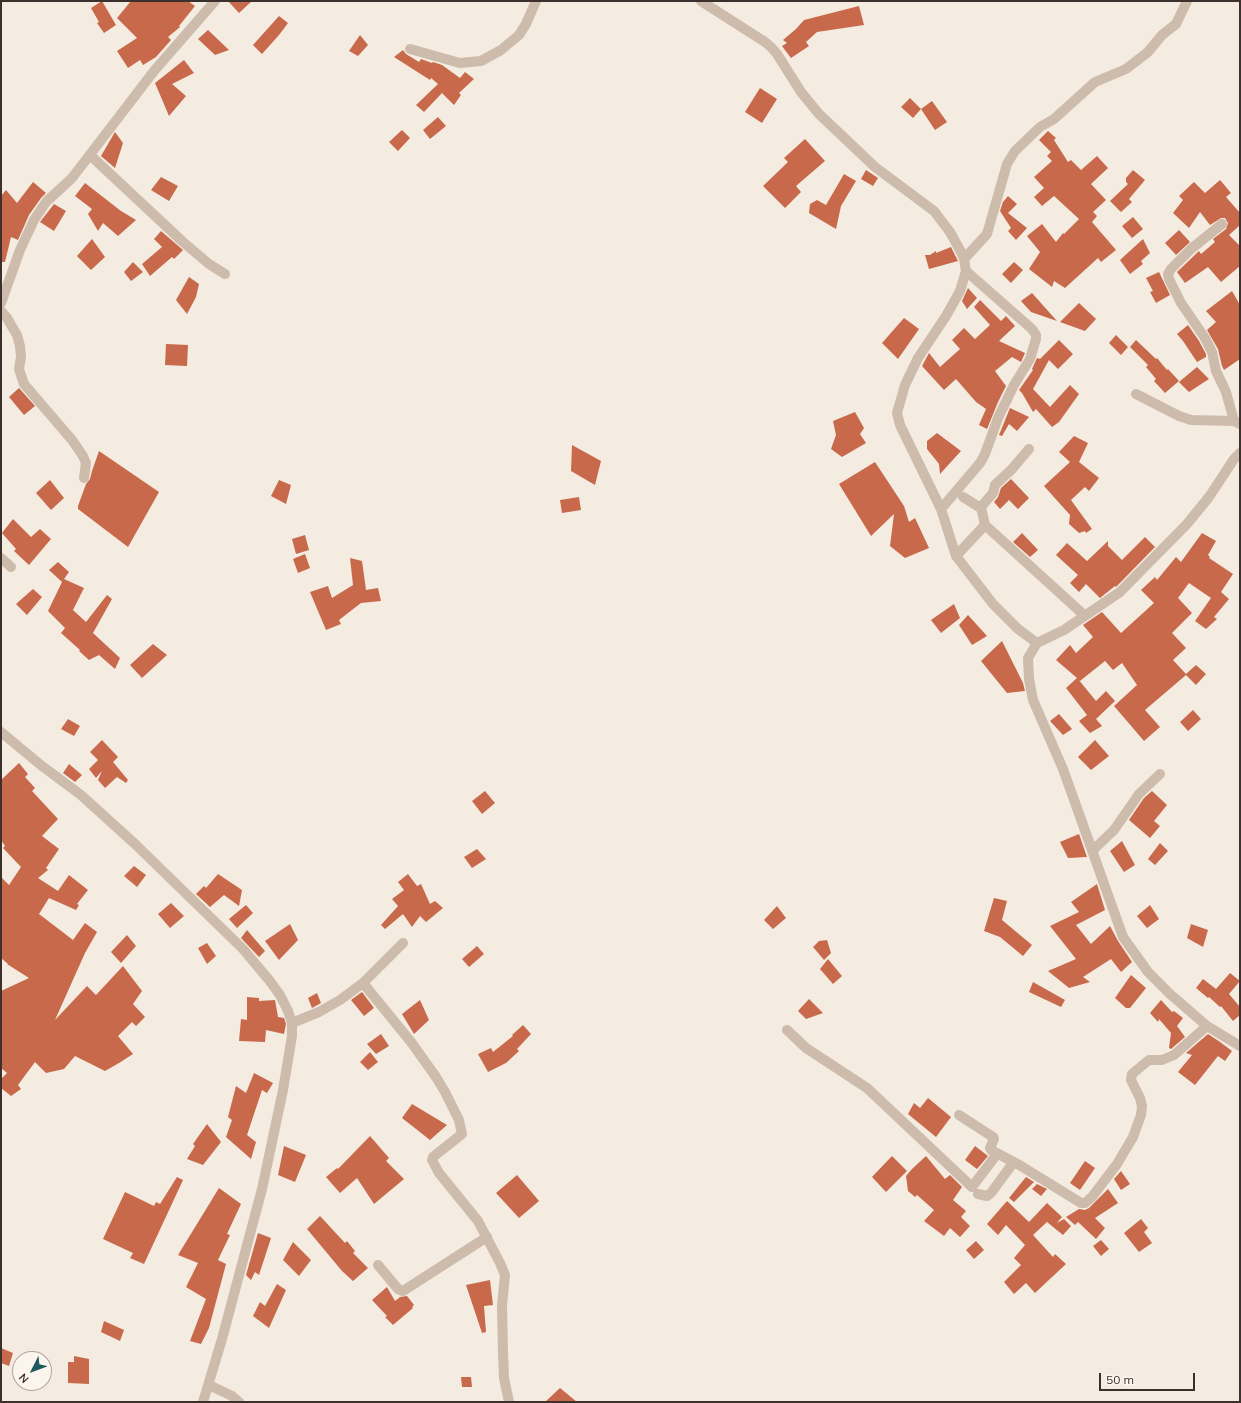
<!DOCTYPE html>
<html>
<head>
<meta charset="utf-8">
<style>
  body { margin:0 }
  #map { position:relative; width:1241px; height:1403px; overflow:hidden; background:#f4ebe1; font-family:Mulish,sans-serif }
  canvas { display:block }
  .frame { position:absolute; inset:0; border:2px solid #3b302b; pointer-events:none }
  .north { position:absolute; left:12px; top:1351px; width:40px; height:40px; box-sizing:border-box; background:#fbf5ee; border:1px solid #aea6a0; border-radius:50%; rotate:228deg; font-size:11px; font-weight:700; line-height:16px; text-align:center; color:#3b302b }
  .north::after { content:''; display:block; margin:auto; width:14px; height:18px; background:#1f5a5e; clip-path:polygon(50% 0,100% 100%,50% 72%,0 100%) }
  .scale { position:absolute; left:1099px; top:1373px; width:96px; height:18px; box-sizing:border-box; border:2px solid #3b302b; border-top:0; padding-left:5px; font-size:12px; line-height:14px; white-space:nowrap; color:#3b302b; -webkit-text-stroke:3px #fbf5ee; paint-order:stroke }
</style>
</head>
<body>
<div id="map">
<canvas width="1241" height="1403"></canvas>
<div class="frame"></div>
<div class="north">N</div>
<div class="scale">50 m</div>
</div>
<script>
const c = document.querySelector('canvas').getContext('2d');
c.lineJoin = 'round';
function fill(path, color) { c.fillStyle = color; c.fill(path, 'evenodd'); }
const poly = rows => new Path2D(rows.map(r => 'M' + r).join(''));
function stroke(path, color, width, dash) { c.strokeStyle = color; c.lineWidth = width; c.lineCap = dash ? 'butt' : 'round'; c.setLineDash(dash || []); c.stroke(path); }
const building = poly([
  [102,1,116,25,104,33,97,23,99,22,91,8],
  [131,1,188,1,195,6,179,26,180,27,168,37,171,40,156,57,143,65,140,60,128,68,117,51,137,38,117,18],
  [228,1,252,1,239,13],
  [859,6,864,25,817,32,806,42,809,46,791,58,782,46,787,43,783,40,796,29,804,20],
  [279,16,288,23,279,35,262,54,253,45],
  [208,30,229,50,215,55,198,39],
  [360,35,368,45,358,56,349,51],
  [403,50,406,54,419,62,421,59,432,63,433,62,442,65,460,78,465,72,474,79,459,93,461,95,454,105,442,93,424,112,416,105,438,84,431,78,430,80,394,57],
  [184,60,194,73,172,84,186,96,169,116,155,83],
  [760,88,777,99,762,123,745,112],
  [910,98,921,109,913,118,901,107],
  [932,101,947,122,935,130,921,109],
  [438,117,446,126,430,139,423,130],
  [402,130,410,138,398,151,389,142],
  [1048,131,1056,138,1054,140,1068,162,1071,160,1081,170,1097,156,1108,168,1091,184,1106,200,1093,212,1097,216,1092,222,1116,250,1101,262,1098,258,1065,288,1054,281,1052,287,1029,269,1040,252,1027,236,1042,224,1056,242,1063,233,1064,234,1079,219,1054,196,1042,206,1034,197,1044,188,1034,177,1052,161,1047,156,1051,152,1039,140],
  [115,132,123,143,115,168,101,156],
  [805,139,825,161,796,186,801,192,785,208,763,186,788,162,784,158],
  [866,170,878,178,873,186,861,179],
  [1133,170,1145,180,1129,199,1132,202,1121,212,1110,201,1128,184,1126,182,1126,178],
  [844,174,856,181,841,206,836,229,809,213,810,204,817,200,826,205],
  [161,177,178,186,169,201,151,190],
  [1220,180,1231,193,1226,197,1240,213,1240,225,1229,235,1240,246,1240,266,1221,282,1208,267,1185,283,1177,272,1199,251,1201,254,1215,242,1213,239,1226,229,1228,223,1225,218,1221,218,1210,225,1200,212,1189,228,1173,213,1183,200,1179,196,1194,182,1205,193],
  [33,182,46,193,41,198,29,215,18,240,11,237,5,262,1,262,1,196,6,190,17,203],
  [85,183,121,211,136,220,118,236,103,223,98,231,88,214,92,209,75,196],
  [1008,196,1017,204,1008,213,1027,228,1016,240,1008,231,1011,228,1000,211,1003,202],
  [54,204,66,211,54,231,40,222],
  [1133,217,1143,229,1132,238,1122,226],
  [1179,230,1190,242,1176,255,1165,243],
  [161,231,183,250,174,259,172,257,150,276,142,264,162,247,154,239],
  [92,239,105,257,91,270,77,256],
  [1143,239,1150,253,1141,261,1143,264,1130,274,1120,260],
  [951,247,958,261,929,269,925,255,930,255,936,251,936,253],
  [133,262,143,272,131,281,124,272],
  [1014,262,1023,270,1011,283,1002,274],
  [1159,272,1170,295,1156,303,1150,292,1153,291,1146,278],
  [189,277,199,284,196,297,187,314,176,300],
  [968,288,977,298,967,309,962,301],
  [1232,291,1240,305,1240,359,1224,370,1222,366,1218,349,1207,330,1216,322,1206,311],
  [1032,293,1057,321,1031,312,1021,301],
  [980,300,1001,321,1006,316,1015,326,999,341,1025,353,1021,362,1012,357,995,371,1006,386,998,402,987,429,979,425,986,409,976,402,956,379,944,390,922,366,929,353,940,367,960,349,952,340,964,328,975,339,990,325,974,307],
  [1079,303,1096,319,1085,331,1060,322],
  [904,318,919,329,898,359,882,343],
  [1188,325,1199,341,1206,354,1206,357,1197,362,1183,341,1177,334],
  [1116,335,1128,347,1121,355,1109,343],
  [1059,340,1073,354,1058,369,1049,360,1033,389,1050,407,1070,385,1079,394,1059,422,1052,427,1036,409,1033,412,1022,393,1019,390,1033,370,1032,369,1037,358,1040,359],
  [1136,340,1156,359,1157,358,1167,370,1168,369,1179,381,1165,393,1154,381,1156,379,1146,367,1148,365,1130,347],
  [166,344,188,345,187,366,165,365],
  [1197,367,1209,379,1189,392,1179,382],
  [19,388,35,406,24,415,9,397],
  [1010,408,1029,417,1017,431,1009,424,1002,436,999,435],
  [855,412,864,428,860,434,866,443,842,457,831,449,836,435,833,421],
  [937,433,961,451,940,474,939,464,927,449,927,441],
  [1074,436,1088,443,1079,462,1099,478,1089,491,1085,487,1071,500,1092,529,1086,533,1085,531,1079,533,1069,524,1070,515,1044,486,1070,462,1059,452],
  [572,445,601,461,595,485,571,471],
  [99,451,159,492,128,547,78,509,78,506,86,484,90,479,92,471],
  [875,462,904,506,909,522,915,518,929,548,905,558,890,546,894,514,871,536,839,484],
  [1011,479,1029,498,1018,509,1009,500,1000,509,994,502,998,497,1001,488],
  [50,480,64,498,51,510,36,493],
  [279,480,291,485,286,504,271,496],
  [579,497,581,510,562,513,560,500],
  [13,519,31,537,40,529,51,539,29,565,14,551,16,549,2,533],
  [1022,533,1038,550,1030,557,1013,542],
  [1202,533,1216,541,1208,555,1210,557,1209,558,1233,574,1221,592,1229,599,1214,617,1217,619,1206,629,1195,621,1211,598,1189,583,1178,598,1192,613,1172,633,1186,648,1173,660,1186,674,1196,665,1206,674,1196,685,1186,675,1145,710,1160,727,1144,741,1114,706,1137,685,1122,663,1113,670,1105,661,1080,681,1078,679,1096,701,1106,691,1115,701,1096,719,1102,726,1090,733,1079,721,1087,715,1066,688,1077,678,1056,660,1070,645,1076,653,1093,637,1083,625,1102,612,1121,633,1154,603,1141,590,1155,577,1157,580,1176,557,1181,562],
  [305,535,309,550,296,554,292,539],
  [1145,537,1155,547,1116,587,1115,586,1100,598,1086,584,1079,592,1070,583,1078,575,1056,555,1067,543,1087,561,1108,541,1108,546,1122,560],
  [305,554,310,568,298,573,293,559],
  [350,558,362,561,366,590,378,588,381,601,361,603,339,620,341,624,326,630,310,592,328,586,332,598,353,585],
  [58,562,69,572,64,579,84,588,73,610,86,622,107,595,112,599,93,633,120,658,115,669,99,655,89,660,79,651,80,650,61,633,65,628,48,611,62,582,49,570],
  [33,589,42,597,27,615,16,604],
  [954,604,960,618,941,633,931,620],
  [968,615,987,636,972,645,959,625],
  [1002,641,1023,683,1025,691,1007,693,981,661],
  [153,644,167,655,142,678,130,665],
  [1193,710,1201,719,1188,731,1180,722],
  [1059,714,1072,729,1063,735,1050,721],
  [68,719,80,726,74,736,61,729],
  [102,740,118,757,113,762,128,780,126,783,117,777,105,788,98,780,102,771,96,778,89,769,98,760,90,752],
  [1095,740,1109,756,1091,770,1078,757],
  [19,763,28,774,25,777,35,788,32,791,58,819,42,836,59,849,46,868,48,870,38,878,58,891,69,875,88,890,77,904,79,905,76,910,49,898,39,914,73,940,85,923,97,932,85,953,55,1020,87,986,96,995,123,966,142,991,133,1004,145,1017,136,1026,132,1022,118,1036,133,1054,119,1063,105,1071,75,1056,64,1069,46,1073,35,1062,18,1085,21,1089,11,1096,1,1088,1,1079,7,1073,1,1068,1,991,29,978,7,964,8,964,1,958,1,877,9,885,21,867,3,848,5,846,1,840,1,780],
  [69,764,82,775,75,782,63,773],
  [485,791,495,803,482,814,472,801],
  [1152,791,1167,805,1154,821,1160,826,1150,838,1129,820,1144,798],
  [1079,834,1087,857,1068,858,1060,842],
  [1122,841,1135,865,1124,872,1110,851],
  [1160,843,1168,851,1155,865,1148,859],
  [477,849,486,859,472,868,464,857],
  [134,866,146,875,137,887,124,876],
  [218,874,242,890,239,906,224,895,210,907,196,894,204,886,206,888],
  [408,874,417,886,421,884,430,904,435,901,443,908,426,922,420,916,412,927,403,914,385,929,381,925,398,906,392,899,404,890,398,882],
  [1097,884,1105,910,1076,925,1091,944,1110,926,1118,941,1132,962,1121,972,1111,959,1083,977,1090,982,1069,988,1048,971,1076,959,1050,926,1079,912,1071,902],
  [994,898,1007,901,1002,920,1032,945,1023,956,1000,937,984,931],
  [171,903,184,916,170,928,158,914],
  [246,905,253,913,237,928,229,919],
  [1150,905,1159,919,1147,928,1137,916],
  [777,906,786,918,773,929,764,920],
  [290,924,298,940,279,960,265,941],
  [1191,924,1208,930,1203,947,1187,938],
  [247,930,265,951,259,957,241,938],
  [127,935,136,946,121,963,111,952],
  [827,940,831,953,824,960,813,947,819,941],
  [207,943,216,956,207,964,198,948],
  [477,946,484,954,469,967,462,959],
  [828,959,842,976,833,984,820,969],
  [1230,973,1240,981,1229,994,1240,1007,1240,1015,1233,1021,1221,1006,1220,1007,1209,997,1208,998,1196,988,1203,979,1216,989],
  [1131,975,1146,988,1130,1008,1126,1008,1115,998],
  [1033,982,1065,1000,1061,1007,1029,992],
  [362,992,374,1008,364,1016,351,1000],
  [317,993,321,1003,312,1008,308,998],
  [247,997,259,998,259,1001,275,1000,278,1017,284,1018,286,1024,284,1034,266,1030,265,1042,239,1041,241,1019,247,1020],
  [809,999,823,1013,806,1019,798,1011],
  [420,1000,429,1020,414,1034,402,1014],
  [1161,1000,1172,1012,1174,1011,1183,1018,1177,1026,1185,1037,1171,1049,1169,1048,1171,1033,1159,1019,1158,1022,1150,1013],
  [523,1025,531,1034,517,1049,519,1051,506,1063,488,1072,478,1054,491,1048,493,1052,513,1036,512,1035],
  [381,1034,389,1046,376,1054,367,1044],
  [1208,1034,1220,1042,1232,1051,1225,1061,1218,1056,1195,1085,1178,1072,1192,1055,1186,1053],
  [370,1052,378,1062,368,1070,360,1062],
  [254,1073,273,1083,267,1093,262,1090,247,1135,256,1142,251,1159,226,1137,232,1120,228,1117,236,1086,246,1093],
  [928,1098,951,1117,936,1137,908,1114,914,1103,920,1108],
  [412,1104,447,1125,430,1140,402,1118],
  [207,1124,221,1142,203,1165,187,1159,195,1146,193,1144],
  [370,1136,389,1158,386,1161,404,1179,374,1204,357,1178,340,1193,326,1177,337,1168,338,1169],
  [284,1146,306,1155,295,1182,278,1175],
  [975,1146,988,1156,977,1169,965,1160],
  [892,1156,907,1171,886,1192,872,1177],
  [926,1156,945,1179,950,1175,962,1187,953,1200,966,1211,961,1217,970,1226,960,1237,950,1228,944,1236,924,1221,934,1210,917,1195,915,1197,908,1191,906,1176,912,1169],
  [1085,1161,1095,1168,1080,1190,1070,1183],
  [1121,1171,1130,1184,1121,1190,1114,1179],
  [517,1175,539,1201,519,1218,496,1193],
  [177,1177,183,1180,144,1264,130,1258,133,1253,103,1239,125,1192,154,1206,156,1202,160,1204],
  [1026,1177,1034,1182,1014,1202,1009,1198],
  [1037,1184,1047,1189,1041,1196,1032,1189],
  [219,1188,241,1204,227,1234,230,1235,218,1260,226,1264,209,1328,201,1344,190,1341,206,1299,186,1287,198,1263,178,1255],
  [1108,1189,1118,1203,1095,1218,1105,1228,1096,1239,1078,1222,1075,1225,1066,1217,1079,1209,1085,1210,1089,1208],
  [1007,1201,1029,1222,1047,1203,1062,1217,1057,1223,1064,1219,1071,1226,1063,1235,1047,1222,1033,1235,1053,1257,1055,1254,1066,1264,1035,1293,1026,1283,1014,1294,1004,1282,1021,1265,1014,1258,1025,1245,1006,1225,998,1235,987,1224],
  [320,1216,345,1243,347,1241,355,1251,353,1253,368,1268,353,1281,342,1271,307,1229],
  [1141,1219,1148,1228,1144,1232,1152,1243,1139,1252,1124,1233],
  [258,1233,271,1238,259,1275,255,1272,251,1280,246,1275],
  [1101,1240,1109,1249,1101,1256,1093,1246],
  [976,1241,984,1250,974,1259,966,1250],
  [293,1242,311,1260,299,1276,283,1260],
  [490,1280,493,1305,484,1306,486,1332,482,1333,466,1285],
  [277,1284,286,1290,269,1328,253,1316,260,1302,265,1306],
  [387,1287,395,1301,400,1297,407,1296,414,1305,412,1307,413,1308,393,1325,385,1317,387,1316,372,1300],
  [104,1321,124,1330,120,1341,101,1332],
  [1,1348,13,1353,9,1366,1,1363],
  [74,1356,89,1359,89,1384,68,1383,68,1362,74,1362],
  [461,1377,471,1377,472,1387,462,1387],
  [560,1388,577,1402,545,1402]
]);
const minor = poly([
  [701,1,765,42,771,47,777,54,801,92,819,114,875,167,934,211,950,232,961,252,964,259,966,271,960,291,946,316,918,358,905,385,897,413,900,425,941,509,956,556,993,604,1018,629,1037,643,1028,658,1029,679,1033,700,1063,769,1123,937,1148,972,1170,994,1207,1026,1240,1046],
  [410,49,460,63,481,61,501,50,519,35,526,24,536,1],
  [90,155,183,242,209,264,225,274],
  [1222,224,1191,249,1171,269,1168,274,1169,279,1181,303,1205,338,1212,352,1216,371,1226,392,1234,421],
  [964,259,987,234,1007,164,1015,151,1040,127,1054,119,1095,82,1126,69,1148,52,1162,35,1176,24,1187,1],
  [1,303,20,250,34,220,46,202,72,178,154,71,215,1],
  [1,311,7,318,17,335,20,346,21,357,19,369,24,384,72,440,83,456,86,463,84,478],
  [1136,394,1179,416,1191,420,1234,421,1240,424],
  [963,497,979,507,981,507],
  [941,509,980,463,985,454,998,418,1014,385,1030,359,1036,339,1036,335,1032,329,966,271],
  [985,525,1084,615],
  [956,556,985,525,981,507,993,493,995,485,1012,469,1029,449],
  [1,558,11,567],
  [1037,643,1064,630,1120,592,1187,524,1209,497,1234,459,1240,453],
  [1,732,42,766,81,795,135,844,243,949,269,980,280,995,288,1011,292,1023,292,1036,283,1090,262,1189,222,1339,203,1402],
  [1092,851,1114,830,1139,794,1160,774],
  [363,983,411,1042,436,1077,445,1092,459,1120,462,1134,433,1157,432,1160,439,1173,478,1221,500,1263,505,1275,502,1305,503,1352,504,1378,509,1402],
  [292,1023,319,1012,340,1000,363,983,403,943],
  [787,1030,806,1048,867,1088,972,1187,997,1154],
  [959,1115,993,1137,994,1139,990,1148,991,1150,1021,1166,1081,1203,1085,1203,1092,1197,1117,1164,1133,1137,1141,1115,1142,1106,1140,1098,1131,1080,1132,1074,1149,1060,1162,1060,1174,1055,1207,1026],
  [978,1194,987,1196,991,1193,1013,1163],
  [378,1265,398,1289,403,1291,487,1237],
  [209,1385,232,1396,239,1402]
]);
fill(building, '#c8694b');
stroke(minor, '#cdbbac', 10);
</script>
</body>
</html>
